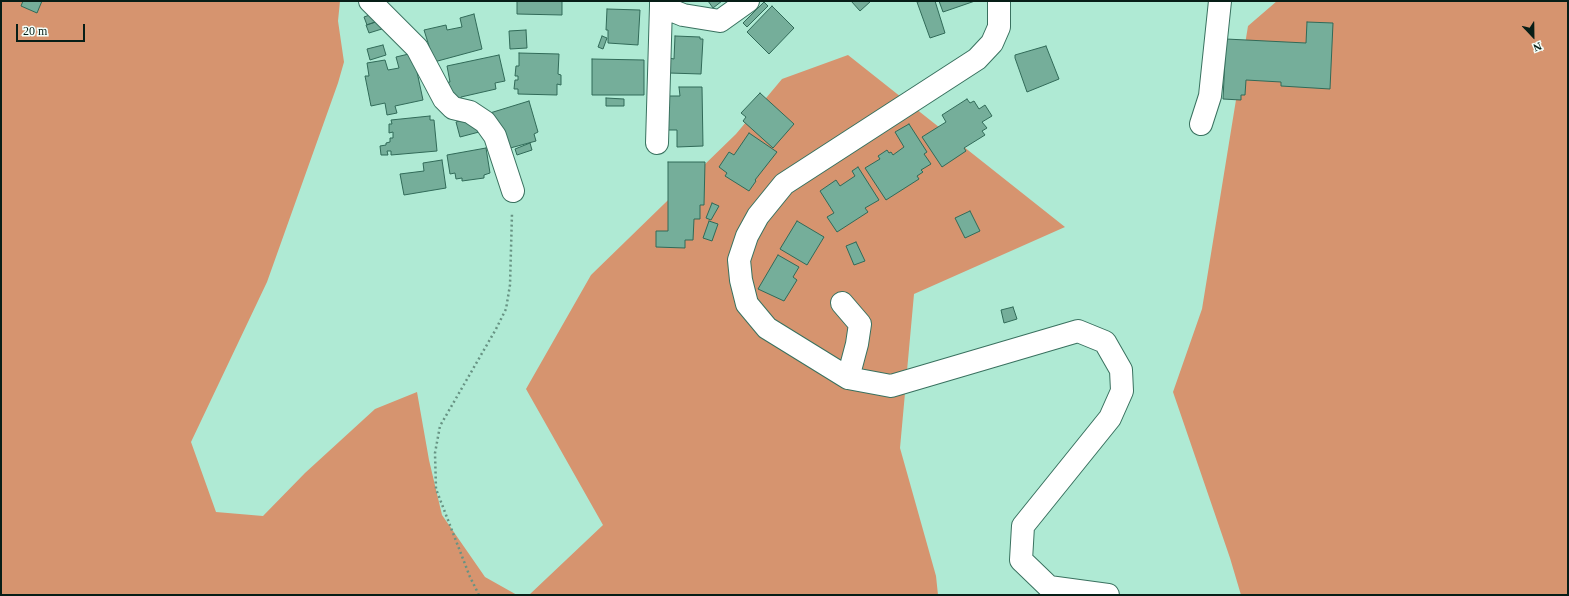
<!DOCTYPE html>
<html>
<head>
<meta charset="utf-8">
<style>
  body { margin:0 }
  #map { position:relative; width:1569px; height:596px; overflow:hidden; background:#afead4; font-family:"Times New Roman",serif }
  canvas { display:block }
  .frame { position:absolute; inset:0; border:2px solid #071e17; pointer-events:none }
  .north { position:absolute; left:1513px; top:16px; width:40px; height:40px; -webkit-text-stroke:3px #f4fffa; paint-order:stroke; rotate:158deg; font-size:11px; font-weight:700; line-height:16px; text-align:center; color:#071e17 }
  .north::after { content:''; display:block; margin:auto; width:14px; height:18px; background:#071e17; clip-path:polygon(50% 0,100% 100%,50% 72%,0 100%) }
  .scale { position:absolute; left:16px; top:24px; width:69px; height:18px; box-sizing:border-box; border:2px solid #071e17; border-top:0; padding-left:5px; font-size:12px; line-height:14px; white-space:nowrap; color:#071e17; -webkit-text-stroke:3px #f4fffa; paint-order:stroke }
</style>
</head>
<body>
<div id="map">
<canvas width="1569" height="596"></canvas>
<div class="frame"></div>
<div class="north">N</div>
<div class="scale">20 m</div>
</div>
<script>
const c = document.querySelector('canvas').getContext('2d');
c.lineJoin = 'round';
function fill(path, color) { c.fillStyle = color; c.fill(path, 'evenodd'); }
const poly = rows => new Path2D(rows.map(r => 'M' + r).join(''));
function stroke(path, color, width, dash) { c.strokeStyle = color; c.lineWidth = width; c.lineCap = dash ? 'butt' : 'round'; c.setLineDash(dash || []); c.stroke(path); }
const forest = poly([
  [1,1,340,1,338,21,344,62,338,83,267,282,191,442,216,512,263,516,305,473,375,409,417,392,429,460,442,515,485,577,517,595,1,595],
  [1277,1,1568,1,1568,595,1241,595,1230,558,1173,392,1202,309,1248,26],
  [848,55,1065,227,914,294,900,448,936,576,938,595,529,595,603,525,526,389,591,275,736,134,782,79]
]);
const building = poly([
  [23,1,42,1,37,13,21,6,23,1],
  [517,1,562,1,562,15,517,14,517,1],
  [708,1,722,1,713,8,708,1],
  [851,1,871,1,860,11,851,1],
  [922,1,935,1,945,33,930,38,917,2,922,1],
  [939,1,975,1,943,12,939,1],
  [764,2,768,6,747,27,743,23,764,2],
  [772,6,794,28,769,54,747,32,772,6],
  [607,9,640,10,638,45,608,43,608,30,606,30,607,9],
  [375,13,378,21,367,25,364,17,375,13],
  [474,14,482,49,434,62,424,30,446,25,447,30,462,27,460,18,474,14],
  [382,20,385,28,369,33,366,25,382,20],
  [1307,22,1333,23,1330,89,1281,86,1281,82,1246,80,1245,95,1241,95,1241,100,1223,99,1226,39,1306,43,1307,22],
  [526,30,527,48,510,49,509,31,526,30],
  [602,36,607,38,603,49,598,47,602,36],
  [675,36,700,37,700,39,703,39,701,74,669,73,669,58,674,59,675,36],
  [383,45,386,55,370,60,367,49,383,45],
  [1046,46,1059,79,1027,92,1015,58,1015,55,1046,46],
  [413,53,423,100,395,106,397,113,387,115,385,103,371,106,365,76,369,76,367,63,385,60,388,70,399,68,396,57,413,53],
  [519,53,559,54,558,74,561,75,561,85,557,84,557,95,518,94,518,89,514,89,515,80,518,80,518,76,515,76,516,66,519,66,519,53],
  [499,55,505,81,495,83,496,89,461,97,461,99,449,99,445,83,450,82,447,66,499,55],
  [592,59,644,60,644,95,592,95,592,59],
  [679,87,702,87,703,146,677,147,677,130,668,130,667,96,680,96,679,87],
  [760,93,794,124,773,148,743,121,746,117,741,113,760,93],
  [606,98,624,99,624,106,606,106,606,98],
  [967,99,970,103,974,101,979,109,985,105,992,116,982,122,987,128,982,131,985,135,964,148,966,151,942,167,922,137,946,122,942,115,967,99],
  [529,101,538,132,534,134,536,141,503,150,490,113,529,101],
  [430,116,430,120,434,120,437,151,391,155,391,151,387,151,388,155,381,155,380,146,386,145,386,143,390,142,390,138,393,138,393,132,389,133,389,124,392,124,391,120,430,116],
  [464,120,478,130,479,132,460,137,456,122,464,120],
  [909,124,927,152,924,154,931,164,921,170,923,172,917,176,919,179,886,200,865,168,880,159,878,156,887,150,889,153,891,152,893,155,904,147,895,132,909,124],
  [749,133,777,152,755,180,756,181,749,191,725,176,727,173,719,167,729,152,734,155,749,133],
  [530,143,532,150,517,155,515,149,530,143],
  [486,148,490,173,484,175,484,178,462,181,462,178,456,179,455,173,450,174,447,155,486,148],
  [442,160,446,188,404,195,400,174,424,171,423,163,442,160],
  [668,162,705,162,704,205,700,205,700,219,694,219,693,240,685,240,685,248,656,247,656,231,668,231,668,162],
  [858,167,879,200,865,208,868,212,837,232,827,217,834,213,820,191,836,180,840,186,855,176,852,171,858,167],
  [712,203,719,206,711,220,706,218,712,203],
  [970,211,980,231,965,238,955,218,970,211],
  [709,221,718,224,712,241,703,238,709,221],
  [797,221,824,237,807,265,780,249,797,221],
  [856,242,865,261,854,265,846,246,856,242],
  [778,255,799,267,793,277,797,280,784,301,758,289,778,255],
  [1013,307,1017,319,1004,323,1001,310,1013,307]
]);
const path = poly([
  [479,595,470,577,436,489,435,453,440,426,496,329,506,309,510,285,512,213]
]);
const minor = poly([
  [370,1,417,48,444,99,453,108,470,112,485,122,495,136,513,191],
  [661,1,661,6,683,15,720,21,748,1],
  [999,1,999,27,992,43,977,59,784,184,758,216,747,236,739,260,741,280,747,304,767,328,848,378,891,386,1078,331,1105,342,1121,370,1122,391,1110,418,1023,526,1021,560,1049,587,1108,595],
  [1201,124,1210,96,1220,1],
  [657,143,661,6],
  [842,303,860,324,857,344,848,378]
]);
fill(forest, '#d6946f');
fill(building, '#75ae9a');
stroke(building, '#316a58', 1);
stroke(minor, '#39715f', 24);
stroke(path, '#679383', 2.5, [2, 3]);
stroke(minor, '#fff', 22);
</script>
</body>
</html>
